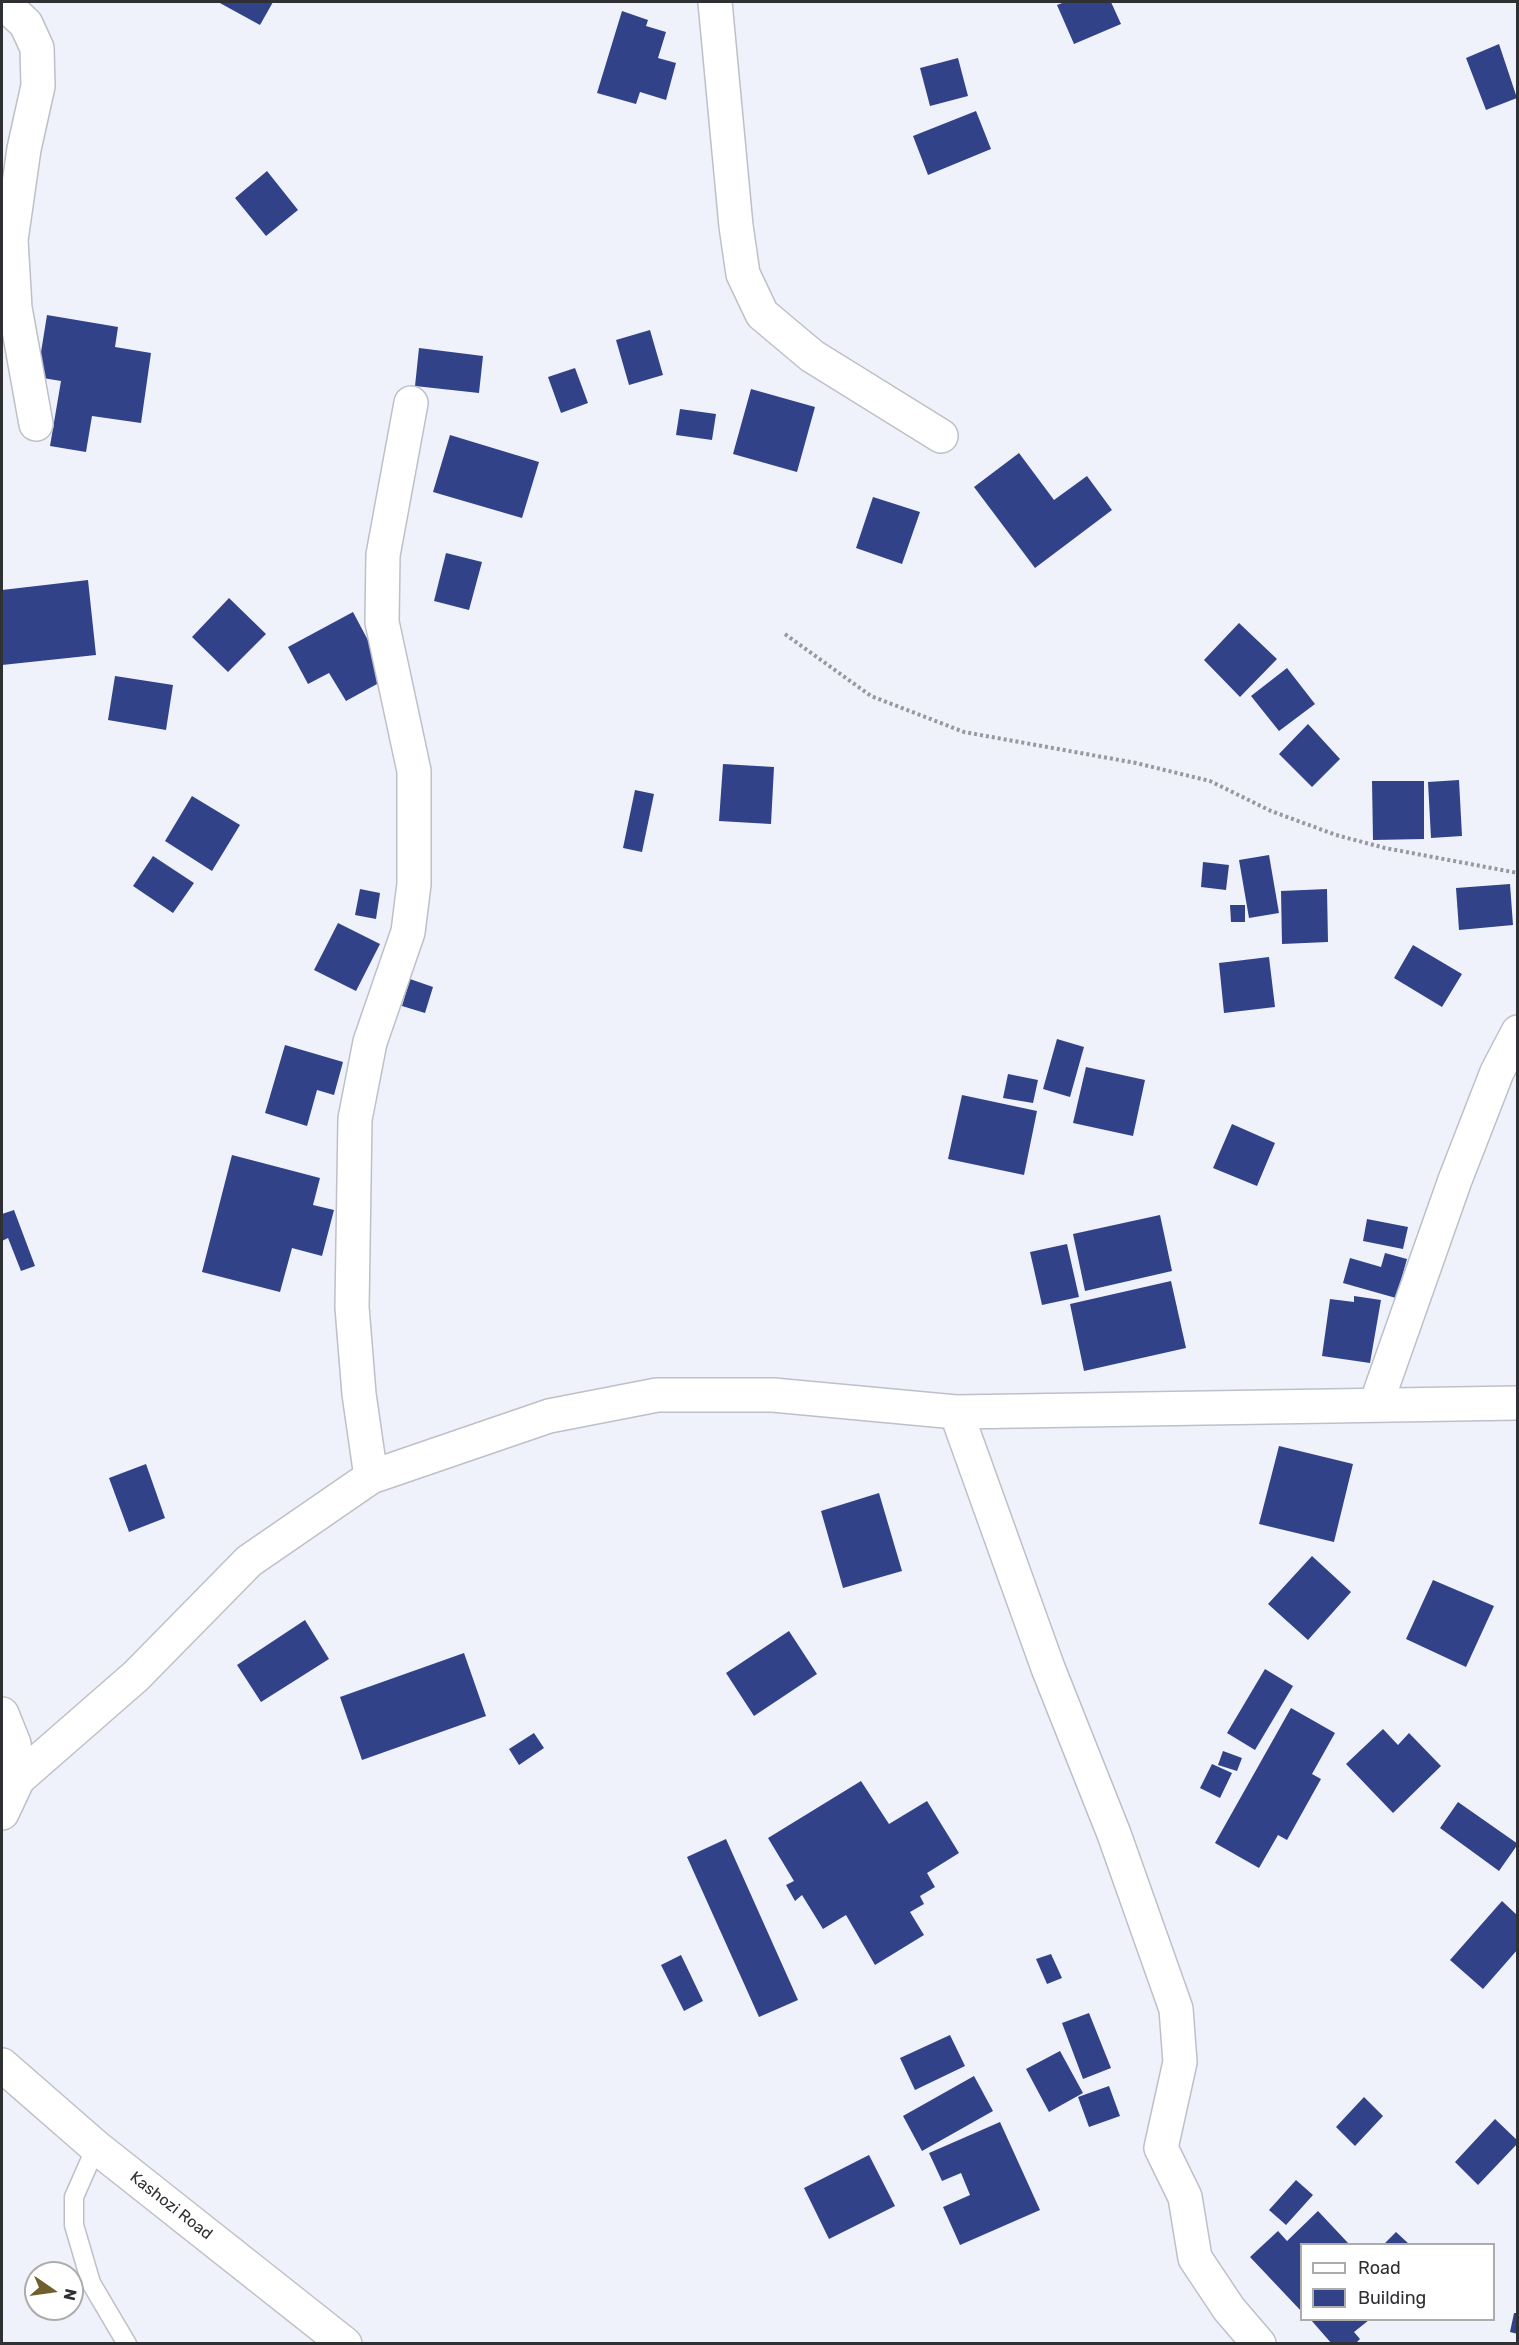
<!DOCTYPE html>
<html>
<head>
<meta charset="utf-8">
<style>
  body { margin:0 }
  #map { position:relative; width:1519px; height:2345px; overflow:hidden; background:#eff2fa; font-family:Rubik,sans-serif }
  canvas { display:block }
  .frame { position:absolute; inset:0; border:3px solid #2f3033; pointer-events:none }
  .legend { position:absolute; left:1300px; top:2243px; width:195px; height:78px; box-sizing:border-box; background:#fff; border:2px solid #acacad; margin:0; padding:8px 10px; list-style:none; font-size:18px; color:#2f3033 }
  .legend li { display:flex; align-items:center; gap:12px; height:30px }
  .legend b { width:30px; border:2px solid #acacad }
  .north { position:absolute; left:24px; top:2261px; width:60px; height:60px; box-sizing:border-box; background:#fff; border:2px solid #acacad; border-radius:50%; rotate:103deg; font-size:16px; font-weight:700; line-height:24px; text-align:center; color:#2f3033 }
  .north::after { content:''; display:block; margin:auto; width:21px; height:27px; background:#705f2d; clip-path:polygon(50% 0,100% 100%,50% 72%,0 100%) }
</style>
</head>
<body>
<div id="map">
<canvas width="1519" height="2345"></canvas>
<div class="frame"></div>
<ul class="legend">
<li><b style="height:8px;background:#fff"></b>Road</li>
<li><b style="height:16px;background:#324289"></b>Building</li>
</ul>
<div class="north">N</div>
</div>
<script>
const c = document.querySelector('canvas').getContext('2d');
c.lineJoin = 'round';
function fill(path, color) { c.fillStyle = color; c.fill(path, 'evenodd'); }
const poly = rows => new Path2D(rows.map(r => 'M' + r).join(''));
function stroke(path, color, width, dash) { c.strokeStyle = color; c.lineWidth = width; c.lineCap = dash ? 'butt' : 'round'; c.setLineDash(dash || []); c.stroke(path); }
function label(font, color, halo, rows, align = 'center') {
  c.font = font + ' Rubik,sans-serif'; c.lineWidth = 6; c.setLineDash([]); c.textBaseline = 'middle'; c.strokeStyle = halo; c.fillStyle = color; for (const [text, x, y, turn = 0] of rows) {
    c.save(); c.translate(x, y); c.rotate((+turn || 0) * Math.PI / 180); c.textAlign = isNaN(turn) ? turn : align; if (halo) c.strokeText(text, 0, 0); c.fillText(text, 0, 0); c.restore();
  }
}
const building = poly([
  [218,2,273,2,260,25],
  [1065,2,1111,2,1121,24,1074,44,1057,5],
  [622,11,648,20,646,26,666,32,658,58,676,63,666,100,640,92,636,104,597,93],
  [1499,44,1517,98,1486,110,1466,58],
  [958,58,968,96,930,106,920,68],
  [976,111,991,149,928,175,913,136],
  [267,171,298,210,266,236,235,198],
  [47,315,118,327,115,347,151,353,141,423,92,416,86,452,50,446,61,381,37,377],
  [650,330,663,375,629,385,616,340],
  [419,348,483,356,479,393,415,386],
  [575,368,588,403,561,413,548,377],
  [751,389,815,407,797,472,733,454],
  [680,409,716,414,712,440,676,435],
  [450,435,539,462,522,518,433,492],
  [1019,453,1054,500,1087,476,1112,510,1035,568,974,487],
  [873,497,920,512,902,564,856,548],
  [446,553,482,562,469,610,434,601],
  [88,580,96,655,2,665,2,590],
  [229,598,266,634,228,672,192,637],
  [353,612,388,678,346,701,329,673,308,684,288,647],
  [1239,623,1277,659,1240,697,1204,660],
  [1287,668,1315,704,1279,731,1251,696],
  [115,676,173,685,166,730,108,720],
  [1308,724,1340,759,1312,787,1279,754],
  [723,764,774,767,771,824,719,821],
  [1459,780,1462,836,1431,838,1428,782],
  [1372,781,1424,781,1424,839,1373,840],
  [635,790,654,794,642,852,623,848],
  [192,796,240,825,212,871,165,841],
  [1269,855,1279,913,1249,918,1239,860],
  [153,856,194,883,173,913,133,886],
  [1203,862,1229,865,1226,890,1201,887],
  [1510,884,1513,925,1459,930,1456,888],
  [360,889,380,893,376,919,355,915],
  [1327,889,1328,942,1282,944,1281,891],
  [1230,905,1245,905,1245,922,1231,922],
  [338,923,380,944,356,991,314,970],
  [1413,945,1462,974,1442,1007,1394,978],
  [1269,957,1275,1007,1224,1013,1219,963],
  [410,979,433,987,425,1013,402,1006],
  [1057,1039,1084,1047,1070,1097,1043,1089],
  [285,1045,343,1062,334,1095,317,1090,307,1126,265,1113],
  [1086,1067,1145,1080,1133,1136,1073,1123],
  [1008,1074,1038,1080,1033,1103,1003,1098],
  [962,1095,1037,1111,1024,1175,948,1159],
  [1232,1124,1275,1143,1257,1186,1213,1168],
  [232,1155,320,1178,313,1205,334,1210,322,1256,292,1248,280,1292,202,1272],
  [14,1210,35,1266,21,1271,8,1238,2,1241,2,1214],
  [1160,1215,1172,1271,1085,1291,1073,1234],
  [1367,1219,1408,1227,1403,1249,1363,1241],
  [1067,1244,1079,1297,1042,1305,1030,1252],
  [1385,1253,1407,1259,1396,1298,1343,1283,1350,1258,1381,1267],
  [1171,1281,1186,1348,1084,1371,1070,1304],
  [1354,1296,1381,1300,1370,1363,1322,1356,1330,1299,1354,1302],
  [1279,1446,1353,1464,1334,1542,1259,1524],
  [146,1464,165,1518,129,1532,109,1478],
  [879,1493,902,1571,843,1588,821,1511],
  [1312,1556,1351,1592,1308,1640,1268,1604],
  [1433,1580,1494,1606,1466,1667,1406,1639],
  [305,1620,329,1659,261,1702,237,1665],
  [789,1631,817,1674,754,1716,726,1673],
  [464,1653,486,1716,362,1760,340,1697],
  [1265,1669,1293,1686,1255,1750,1227,1733],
  [1291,1708,1335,1733,1312,1774,1321,1779,1287,1840,1278,1835,1259,1868,1215,1843],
  [1383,1729,1398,1745,1409,1733,1441,1766,1393,1813,1346,1764],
  [534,1733,544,1748,519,1765,509,1749],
  [1223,1751,1242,1758,1237,1771,1218,1765],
  [1212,1764,1232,1773,1220,1798,1200,1788],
  [861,1781,889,1824,927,1801,959,1853,927,1873,935,1887,920,1896,924,1904,910,1912,924,1935,875,1965,846,1915,823,1929,802,1895,795,1901,786,1885,794,1881,768,1838],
  [1458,1802,1518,1844,1499,1871,1440,1828],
  [726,1839,798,2000,759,2017,687,1857],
  [1502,1901,1518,1916,1518,1949,1483,1989,1450,1960],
  [1051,1954,1062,1978,1047,1984,1036,1959],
  [681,1955,703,2001,684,2011,661,1965],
  [1089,2013,1111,2068,1083,2079,1062,2023],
  [950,2035,965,2066,915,2090,900,2058],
  [1060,2051,1083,2093,1049,2112,1026,2069],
  [974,2076,993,2111,922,2151,903,2116],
  [1109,2086,1120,2116,1089,2127,1078,2097],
  [1364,2097,1383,2116,1355,2146,1336,2127],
  [1495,2119,1518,2141,1518,2143,1478,2185,1455,2162],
  [1000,2122,1040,2210,960,2245,943,2207,970,2195,961,2173,942,2181,929,2153],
  [869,2155,895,2206,829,2239,804,2188],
  [1296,2180,1313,2195,1286,2225,1269,2210],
  [1318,2211,1349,2244,1302,2244,1302,2312,1250,2257,1278,2231,1287,2241],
  [1396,2232,1409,2244,1384,2244],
  [1514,2313,1518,2313,1518,2334,1510,2332],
  [1311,2320,1369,2320,1354,2332,1360,2339,1355,2344,1332,2344]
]);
const path = poly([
  [785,634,871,696,964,732,1136,763,1210,781,1271,811,1336,835,1385,848,1518,873]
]);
const service = poly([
  [96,2147,74,2197,74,2225,91,2283,127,2344]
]);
const minor = poly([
  [715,2,736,226,743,274,762,314,812,356,941,436],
  [2,4,8,7,26,24,37,48,38,86,24,149,11,240,15,308,36,424],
  [1376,1404,1455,1180,1497,1072,1518,1032],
  [956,1412,1048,1668,1114,1834,1176,2009,1180,2062,1161,2148,1185,2197,1195,2258,1229,2309,1259,2344],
  [371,1477,359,1394,352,1307,355,1119,370,1042,408,932,414,884,414,771,382,622,383,555,411,403],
  [2,1714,14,1744,18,1779,2,1813],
  [18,1779,136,1676,249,1561,371,1477,549,1416,657,1395,773,1395,956,1412,1518,1403]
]);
const secondary = poly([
  [2,2065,96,2147,345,2344]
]);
const streetNames = [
  ["Kashozi Road",171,2206,38]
];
fill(building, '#324289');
stroke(service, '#bdc0c8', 21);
stroke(minor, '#bdc0c8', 36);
stroke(secondary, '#bdc0c8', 36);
stroke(path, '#97999f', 4, [3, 3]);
stroke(service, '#fff', 18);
stroke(minor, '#fff', 33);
stroke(secondary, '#fff', 33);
label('16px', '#2f3033', '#fff', streetNames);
</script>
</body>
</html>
